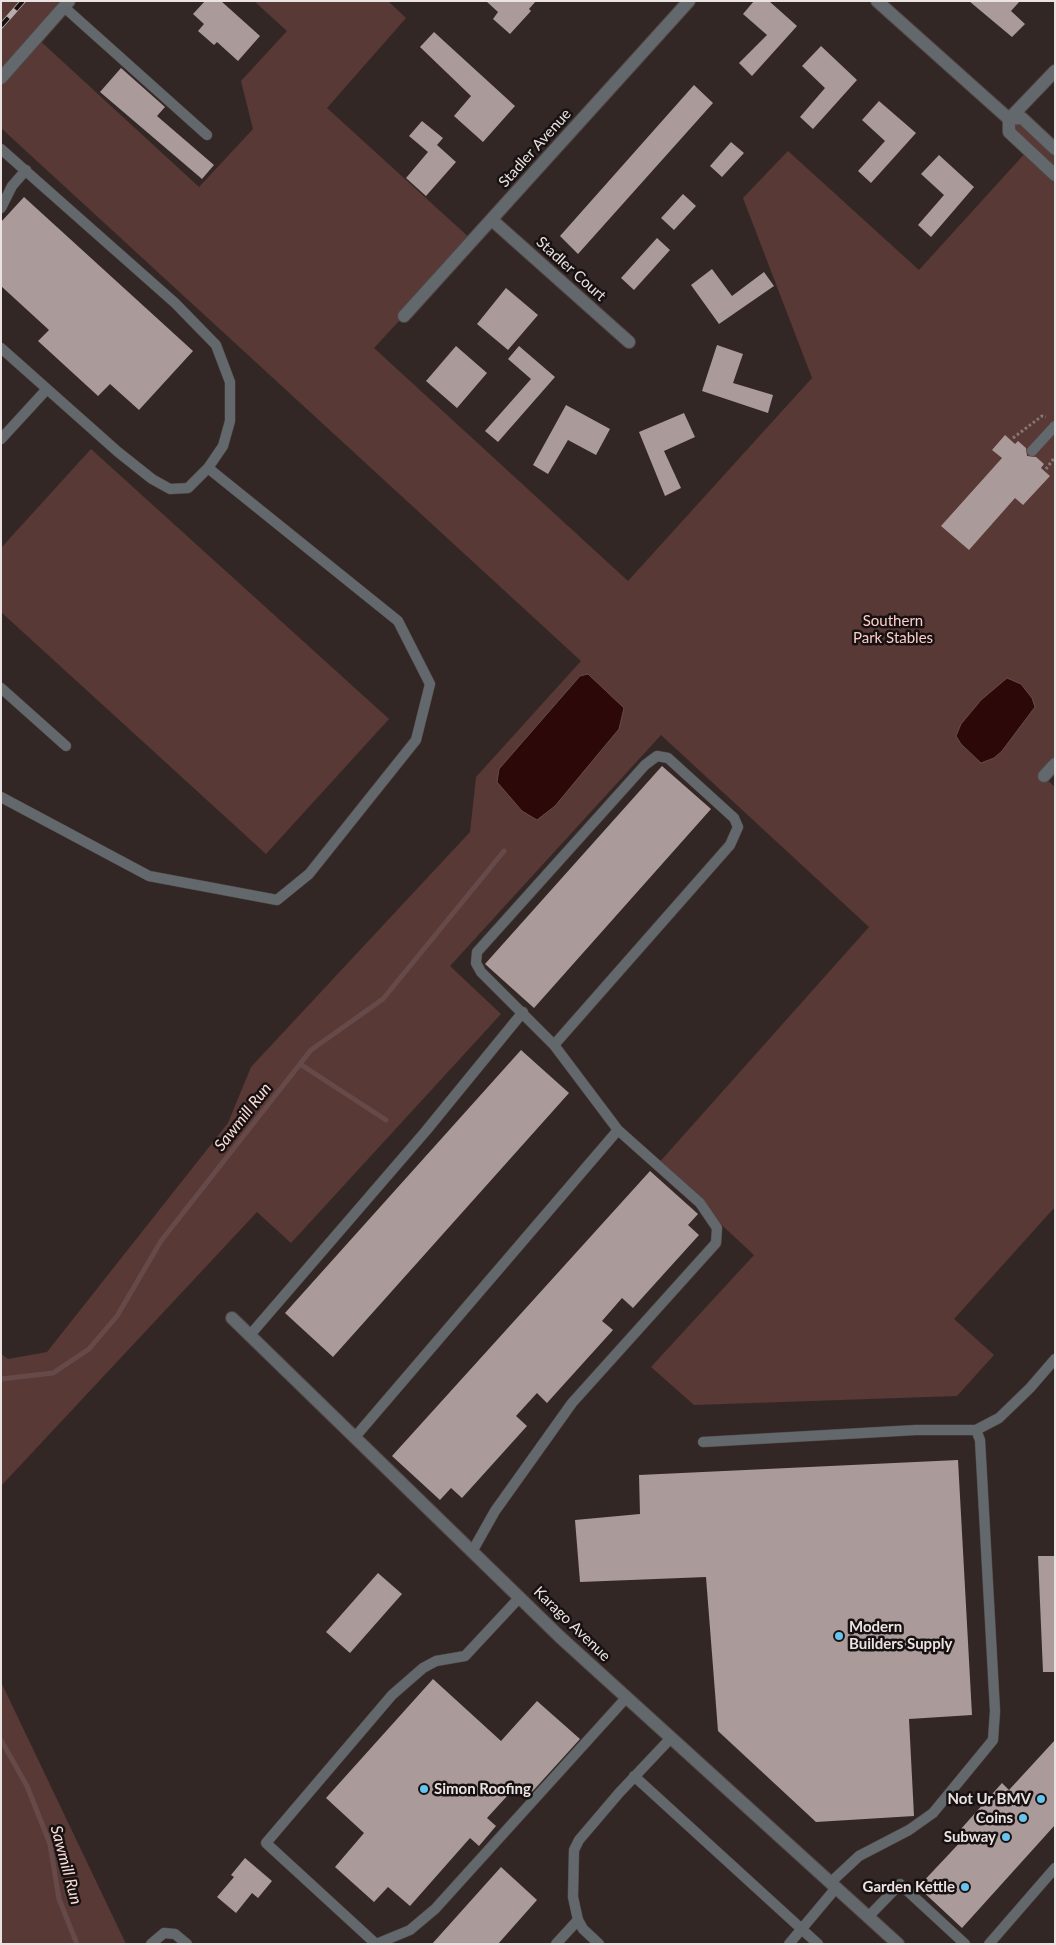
<!DOCTYPE html>
<html>
<head>
<meta charset="utf-8">
<style>
  body { margin:0 }
  #map { position:relative; width:1056px; height:1945px; overflow:hidden; background:#332726; font-family:Lato,sans-serif }
  canvas { display:block }
  .frame { position:absolute; inset:0; border:2px solid #ebe3e2; pointer-events:none }
</style>
</head>
<body>
<div id="map">
<canvas width="1056" height="1945"></canvas>
<div class="frame"></div>
</div>
<script>
const c = document.querySelector('canvas').getContext('2d');
c.lineJoin = 'round';
function fill(path, color) { c.fillStyle = color; c.fill(path, 'evenodd'); }
const poly = rows => new Path2D(rows.map(r => 'M' + r).join(''));
function stroke(path, color, width, dash) { c.strokeStyle = color; c.lineWidth = width; c.lineCap = dash ? 'butt' : 'round'; c.setLineDash(dash || []); c.stroke(path); }
function label(font, color, halo, rows, align = 'center') {
  c.font = font + ' Lato,sans-serif'; c.lineWidth = 5; c.setLineDash([]); c.textBaseline = 'middle'; c.strokeStyle = halo; c.fillStyle = color; for (const [text, x, y, turn = 0] of rows) {
    c.save(); c.translate(x, y); c.rotate((+turn || 0) * Math.PI / 180); c.textAlign = isNaN(turn) ? turn : align; if (halo) c.strokeText(text, 0, 0); c.fillText(text, 0, 0); c.restore();
  }
}
const green = poly([
  [1,1,69,1,37,38,199,187,253,129,241,81,287,31,254,1,388,1,406,18,327,108,473,241,374,348,628,581,812,378,743,198,788,151,919,270,1028,150,1009,119,1022,118,1055,149,1055,764,1040,781,1048,781,1055,787,1055,1207,954,1319,994,1355,957,1396,694,1405,651,1367,754,1255,657,1165,869,927,661,735,450,966,501,1014,291,1243,257,1212,1,1486,1,1354,8,1359,47,1352,228,1123,251,1067,470,832,476,777,581,661,1,128],
  [91,449,389,719,266,854,1,612,1,548],
  [1,1682,126,1944,1,1944]
]);
const water = poly([
  [588,674,624,708,619,729,555,806,537,820,522,811,497,782,499,769,580,676,588,674],
  [1007,678,1021,684,1032,698,1035,707,1002,751,994,758,981,763,961,744,956,736,961,724,981,700,1007,678]
]);
const stream = poly([
  [300,1064,386,1120],
  [1,1379,53,1373,89,1349,117,1316,161,1241,311,1050,383,999,504,851],
  [1,1740,27,1786,50,1844,59,1899,77,1944]
]);
const building = poly([
  [205,1,221,1,260,36,238,61,217,42,214,45,198,31,204,24,193,14],
  [486,1,536,1,529,9,531,11,510,34,493,19,498,12],
  [754,1,769,1,797,26,752,76,739,63,767,35,743,14],
  [969,1,1020,1,1011,11,1025,24,1012,37],
  [434,32,515,106,483,142,454,116,471,96,420,47],
  [821,46,857,80,813,129,800,117,825,88,802,66],
  [121,68,165,107,157,116,214,165,202,179,100,92],
  [694,85,713,103,578,254,560,236],
  [879,101,916,133,871,183,858,171,885,141,862,120],
  [422,121,443,138,437,145,456,162,426,196,406,178,428,152,409,136],
  [731,142,744,153,722,177,710,166],
  [939,155,974,187,931,237,918,225,944,195,921,174],
  [683,194,696,206,674,230,661,218],
  [24,197,193,351,139,410,110,384,98,396,38,341,49,330,1,286,1,222],
  [657,238,670,250,634,290,621,278],
  [712,269,732,296,764,272,774,286,719,324,691,285],
  [506,288,538,315,508,350,477,324],
  [717,345,743,354,733,383,773,395,768,413,702,391],
  [456,346,487,373,457,408,426,381],
  [519,346,555,377,498,442,485,431,531,379,508,359],
  [566,405,610,429,596,455,568,440,548,474,533,465],
  [684,413,695,437,664,451,681,488,665,496,639,432],
  [1005,435,1015,444,1018,441,1026,448,1027,456,1036,457,1044,464,1041,468,1050,476,1023,505,1015,498,969,550,941,526,1002,458,992,450],
  [662,766,711,809,534,1008,485,964],
  [521,1050,569,1093,333,1357,285,1313],
  [650,1171,698,1214,688,1225,699,1235,633,1308,622,1298,602,1321,613,1330,547,1403,537,1393,516,1416,527,1426,462,1498,451,1488,440,1500,392,1456],
  [958,1460,972,1715,909,1719,914,1816,816,1822,718,1731,706,1577,580,1582,575,1520,640,1514,639,1475],
  [1038,1556,1055,1556,1055,1672,1043,1672],
  [378,1573,402,1594,350,1653,326,1632],
  [433,1679,501,1741,537,1701,580,1739,531,1793,519,1783,487,1818,496,1826,479,1846,470,1838,410,1906,388,1887,374,1902,335,1867,364,1833,326,1798],
  [1055,1740,1055,1825,962,1928,918,1887,967,1835,960,1830,1002,1783,1009,1790],
  [245,1858,272,1881,258,1898,252,1893,236,1913,217,1897,234,1877,231,1875],
  [501,1867,537,1900,498,1944,432,1944]
]);
const path = poly([
  [1013,438,1042,416,1046,417],
  [1046,469,1055,457]
]);
const service = poly([
  [64,7,207,135],
  [1,149,175,303,216,345,230,382,230,421,223,446,208,468,188,488,170,489,152,479,118,452,1,348],
  [1,208,12,186,26,170],
  [1,439,47,389],
  [1032,451,1055,426],
  [1,688,66,746],
  [1,797,149,876,277,900,309,874,416,740,430,684,398,621,208,468],
  [554,1045,730,845,738,827,734,818,668,758,657,756,645,765,477,952,476,963,481,972,554,1045,618,1130],
  [250,1335,425,1132,523,1012],
  [976,1430,999,1418,1030,1388,1055,1359],
  [355,1437,618,1130,700,1203,717,1228,716,1243,572,1403,495,1511,473,1550],
  [703,1442,916,1430,976,1430,980,1440,995,1711,993,1740,933,1813,909,1830,859,1856,830,1883],
  [634,1776,818,1944],
  [868,1917,900,1884,965,1944],
  [151,1944,164,1933,175,1934,187,1944],
  [376,1944,266,1843,392,1695,423,1668,436,1661,465,1656,520,1597],
  [376,1944,410,1930,435,1909,626,1698],
  [556,1944,578,1920],
  [599,1944,583,1929,578,1920,573,1897,574,1850,579,1840,619,1793,670,1739],
  [789,1944,836,1888],
  [989,1944,1055,1868]
]);
const minor = poly([
  [877,1,1009,119,1022,118,1055,149],
  [1009,119,1009,132,1055,175],
  [1009,119,1055,71],
  [492,220,629,342],
  [404,316,689,1],
  [1044,776,1055,764],
  [232,1318,560,1637,898,1944]
]);
const tertiary = poly([
  [1,78,69,1]
]);
const rail = poly([
  [1,26,23,1]
]);
const markers = [
  [839,1636,5,"#66c4ef"],
  [424,1789,5,"#66c4ef"],
  [1041,1799,5,"#66c4ef"],
  [1023,1818,5,"#66c4ef"],
  [1006,1837,5,"#66c4ef"],
  [965,1887,5,"#66c4ef"]
];
const streetNames = [
  ["Stadler Avenue",535,148,-48],
  ["Stadler Court",571,269,42],
  ["Karago Avenue",572,1624,44]
];
const parkNames = [
  ["Southern",893,621],
  ["Park Stables",893,638]
];
const poiNames = [
  ["Modern",849,1627,"left"],
  ["Builders Supply",849,1644,"left"],
  ["Simon Roofing",434,1789,"left"],
  ["Not Ur BMV",1031,1799],
  ["Coins",1013,1818],
  ["Subway",996,1837],
  ["Garden Kettle",955,1887]
];
const waterNames = [
  ["Sawmill Run",243,1117,-52],
  ["Sawmill Run",66,1865,75]
];
fill(green, '#593936');
fill(water, '#2d0808');
stroke(water, '#664a49', 1);
stroke(stream, '#664a49', 5);
fill(building, '#aa9a99');
stroke(service, '#504544', 11);
stroke(minor, '#504544', 14);
stroke(tertiary, '#504544', 14);
stroke(path, '#837978', 3, [2.5, 2.5]);
stroke(service, '#62686b', 10);
stroke(minor, '#62686b', 12);
stroke(tertiary, '#62686b', 12);
stroke(rail, '#b6adac', 5.5);
stroke(rail, '#171211', 4, [11]);
for (const [x, y, r, color] of markers) { const dot = new Path2D(); dot.arc(x, y, r, 0, 2 * Math.PI); c.fillStyle = color; c.fill(dot); stroke(dot, '#171211', 2); }
label('15px', '#ebe3e2', '#171211', streetNames);
label('15px', '#fdceca', '#171211', parkNames);
label('bold 15px', '#ebe3e2', '#171211', poiNames, 'right');
label('italic 16px', '#fcdcd9', '#171211', waterNames);
</script>
</body>
</html>
